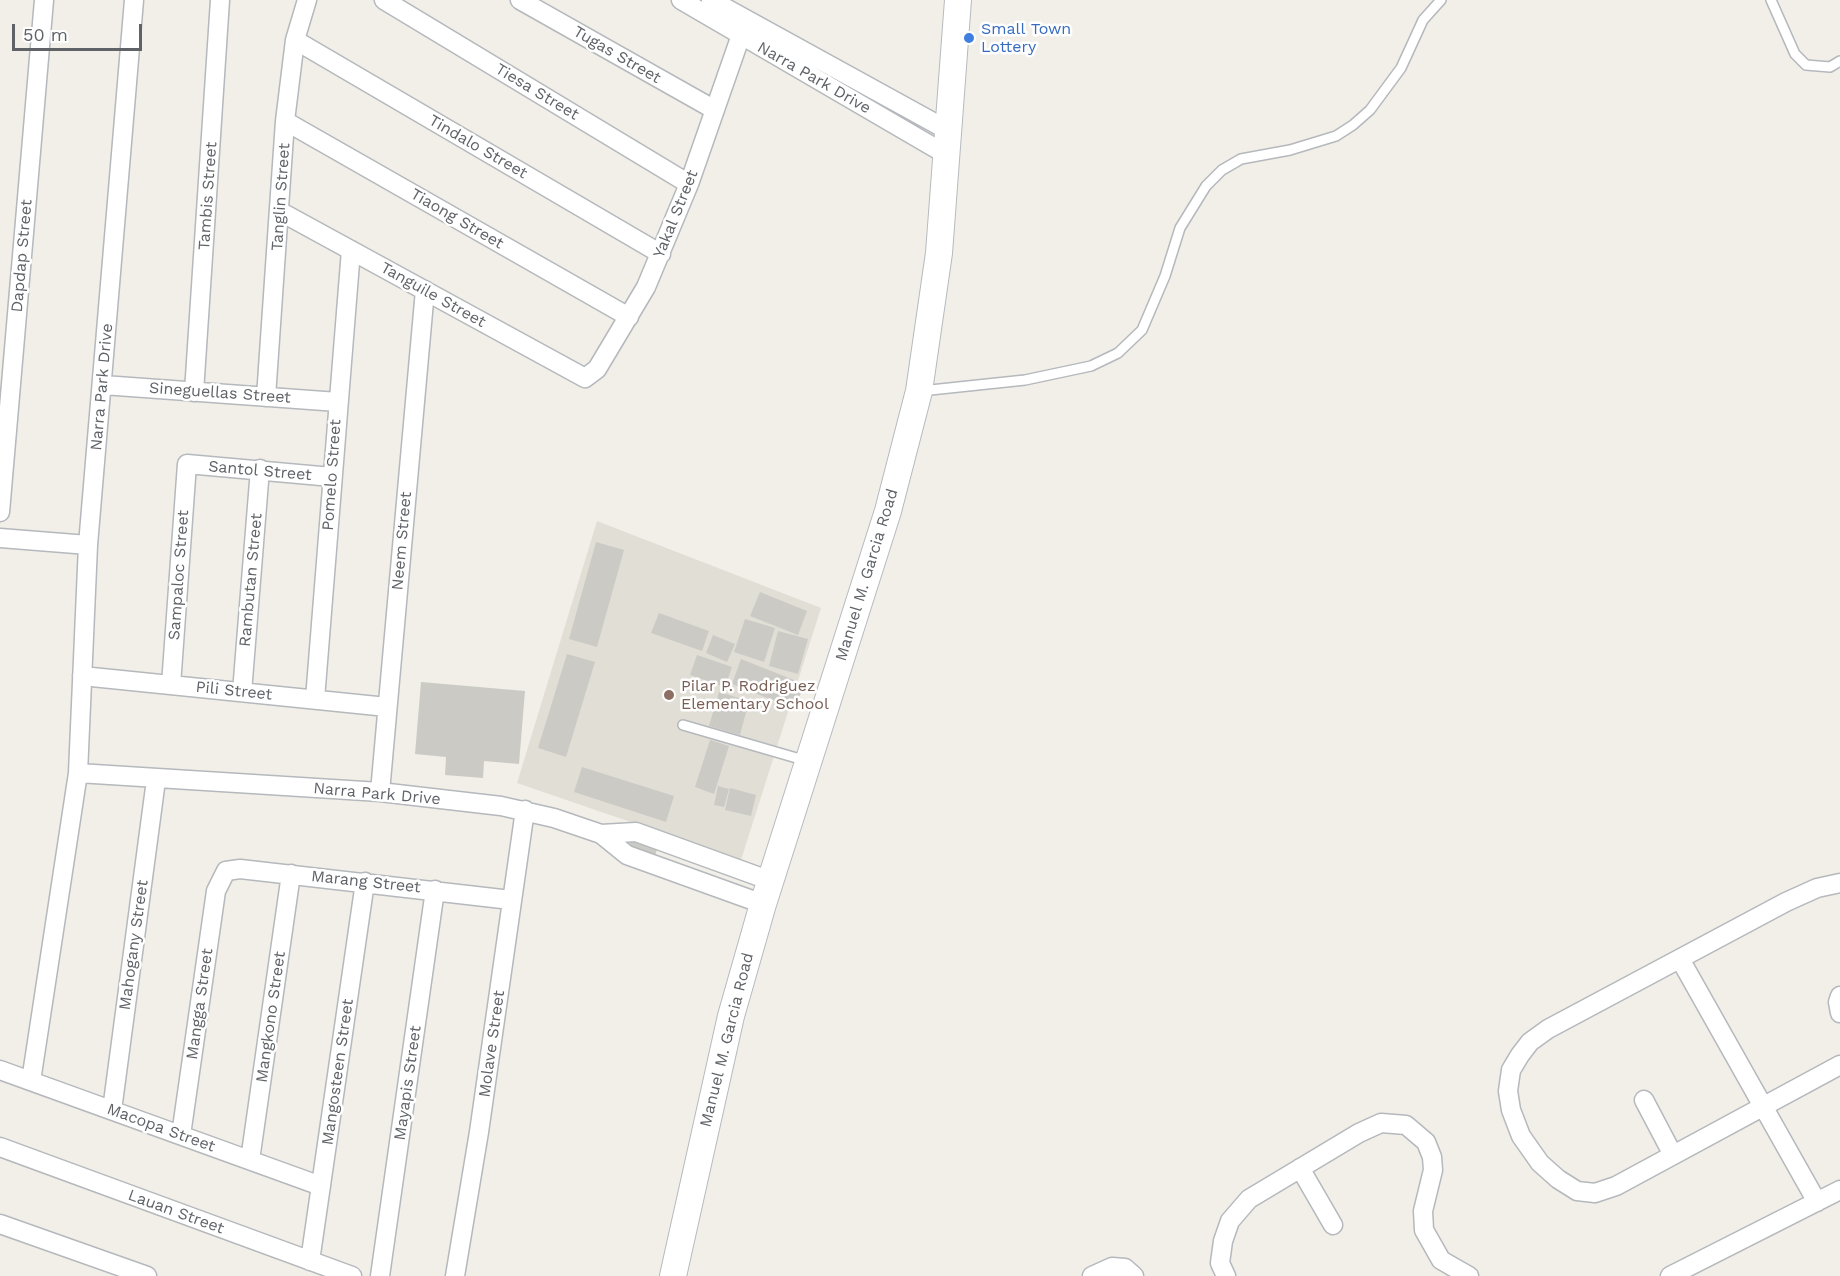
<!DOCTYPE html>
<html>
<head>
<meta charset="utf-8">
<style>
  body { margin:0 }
  #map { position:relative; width:1840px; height:1276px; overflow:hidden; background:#f1efe8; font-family:"Work Sans",sans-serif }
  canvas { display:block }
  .scale { position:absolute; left:12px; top:24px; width:130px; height:27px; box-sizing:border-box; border:3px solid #5f6368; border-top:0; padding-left:8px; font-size:18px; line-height:21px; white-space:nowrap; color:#5f6368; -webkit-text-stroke:4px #fff; paint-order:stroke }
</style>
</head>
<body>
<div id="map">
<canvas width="1840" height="1276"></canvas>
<div class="scale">50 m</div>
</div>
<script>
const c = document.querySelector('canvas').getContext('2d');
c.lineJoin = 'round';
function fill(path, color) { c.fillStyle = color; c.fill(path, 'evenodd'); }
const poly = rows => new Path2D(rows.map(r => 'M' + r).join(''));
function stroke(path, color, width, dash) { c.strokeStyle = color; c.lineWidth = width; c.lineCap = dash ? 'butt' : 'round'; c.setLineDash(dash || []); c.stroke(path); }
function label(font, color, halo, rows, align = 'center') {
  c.font = font + ' "Work Sans",sans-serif'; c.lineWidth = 5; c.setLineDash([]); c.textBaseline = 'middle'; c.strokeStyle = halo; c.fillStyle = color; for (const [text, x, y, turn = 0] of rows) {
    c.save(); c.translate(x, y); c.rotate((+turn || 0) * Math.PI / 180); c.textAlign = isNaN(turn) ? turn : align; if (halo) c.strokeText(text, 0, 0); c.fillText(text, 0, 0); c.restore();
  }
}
const education = poly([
  [597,521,821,608,741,860,517,783]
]);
const building = poly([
  [596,542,624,550,597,647,569,639],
  [760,592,807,611,798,635,750,616],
  [659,613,709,631,702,651,651,633],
  [745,619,775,628,764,662,734,652],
  [778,631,808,639,798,674,769,666],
  [713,635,735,644,727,662,706,653],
  [567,654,595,662,566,757,538,748],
  [697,655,732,667,725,687,690,675],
  [741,659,804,684,795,709,732,684],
  [421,682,525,691,519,764,484,761,483,778,445,775,446,757,415,754],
  [719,692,749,701,740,735,709,726],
  [710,740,729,746,714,794,695,787],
  [582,767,674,796,666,822,574,792],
  [718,786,729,789,724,807,714,805],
  [730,788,756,795,751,816,725,810],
  [632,837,658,846,655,856,629,847]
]);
const lane = poly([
  [1771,0,1795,54,1806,65,1830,67,1840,61],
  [921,391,1025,380,1091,366,1118,353,1142,330,1165,276,1180,228,1206,186,1222,170,1241,159,1290,150,1336,136,1353,125,1370,110,1401,68,1423,20,1441,0],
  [683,725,807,761]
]);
const street = poly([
  [384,0,689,184],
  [520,0,715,110],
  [681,0,947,155],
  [711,0,949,131],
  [295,40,661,254],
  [285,121,629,317],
  [281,212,585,378,597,369,646,287,689,184,741,35],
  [103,385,338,402],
  [194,392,220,0],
  [266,397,285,121,295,40,307,0],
  [0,512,44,0],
  [0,538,88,545],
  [82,676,387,707],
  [171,685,187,464,332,477],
  [242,692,260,469],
  [315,699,351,250],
  [78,773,380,792,501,806,554,818,601,834,636,832,771,881],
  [380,792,425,290],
  [601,834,627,855,763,904],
  [1840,883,1817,888,1786,902,1548,1029,1530,1042,1520,1055,1511,1070,1508,1091,1511,1110,1521,1136,1540,1163,1558,1179,1577,1191,1595,1193,1616,1186,1840,1065],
  [1680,959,1817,1202],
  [1840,996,1838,1002,1840,1013],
  [0,1070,321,1186],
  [31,1081,78,773,88,545,134,0],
  [1644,1100,1673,1155],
  [112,1110,156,780],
  [181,1135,216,891,226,871,240,869,511,900],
  [0,1147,352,1276],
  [250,1160,291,874],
  [1300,1168,1333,1225],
  [0,1224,147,1276],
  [310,1261,365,882],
  [380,1276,435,890],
  [455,1276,479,1132,525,810],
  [1092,1276,1112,1267,1125,1268,1134,1276],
  [1226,1276,1220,1263,1223,1241,1230,1221,1249,1199,1359,1133,1381,1123,1406,1125,1426,1142,1432,1157,1433,1170,1423,1211,1424,1230,1441,1260,1469,1276],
  [1670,1276,1840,1190]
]);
const secondary = poly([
  [673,1276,731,1016,763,904,888,511,919,391,939,253,958,0]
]);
const markers = [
  [969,38,6,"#3f7fe0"],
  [669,695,6,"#8d6e63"]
];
const shopNames = [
  ["Small Town",981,29],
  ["Lottery",981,47]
];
const streetNames = [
  ["Tugas Street",617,55,30],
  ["Narra Park Drive",814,78,30],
  ["Tiesa Street",537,92,31],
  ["Tindalo Street",478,147,30],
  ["Tambis Street",208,196,-86],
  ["Tanglin Street",281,197,-86],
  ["Yakal Street",676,214,-68],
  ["Tiaong Street",457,219,30],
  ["Dapdap Street",22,256,-85],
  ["Tanguile Street",433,295,29],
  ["Narra Park Drive",102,387,-85],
  ["Sineguellas Street",220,393,4],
  ["Santol Street",260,471,5],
  ["Pomelo Street",332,475,-86],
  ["Neem Street",402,541,-85],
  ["Sampaloc Street",179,575,-86],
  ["Manuel M. Garcia Road",867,575,-73],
  ["Rambutan Street",251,580,-85],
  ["Pili Street",234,691,6],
  ["Narra Park Drive",377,794,5],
  ["Marang Street",366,882,6],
  ["Mahogany Street",134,945,-82],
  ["Mangga Street",200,1004,-82],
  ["Mangkono Street",271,1017,-82],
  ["Manuel M. Garcia Road",727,1040,-76],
  ["Molave Street",492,1044,-82],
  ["Mangosteen Street",338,1072,-82],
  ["Mayapis Street",408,1083,-82],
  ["Macopa Street",161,1128,20],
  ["Lauan Street",176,1212,20]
];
const educationNames = [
  ["Pilar P. Rodriguez",681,686],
  ["Elementary School",681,704]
];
fill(education, '#e1ded6');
fill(building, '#cccac5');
stroke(lane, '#b5b8bc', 12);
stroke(street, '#b5b8bc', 21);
stroke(secondary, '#b6babf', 28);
stroke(lane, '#fff', 9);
stroke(street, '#fff', 18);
stroke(secondary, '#fff', 26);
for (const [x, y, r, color] of markers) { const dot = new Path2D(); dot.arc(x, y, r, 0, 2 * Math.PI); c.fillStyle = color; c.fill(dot); stroke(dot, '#fff', 2); }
label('16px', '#366cbe', '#fff', shopNames, 'left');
label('16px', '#5f6368', '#fff', streetNames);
label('16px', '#785e54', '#fff', educationNames, 'left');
</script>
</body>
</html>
